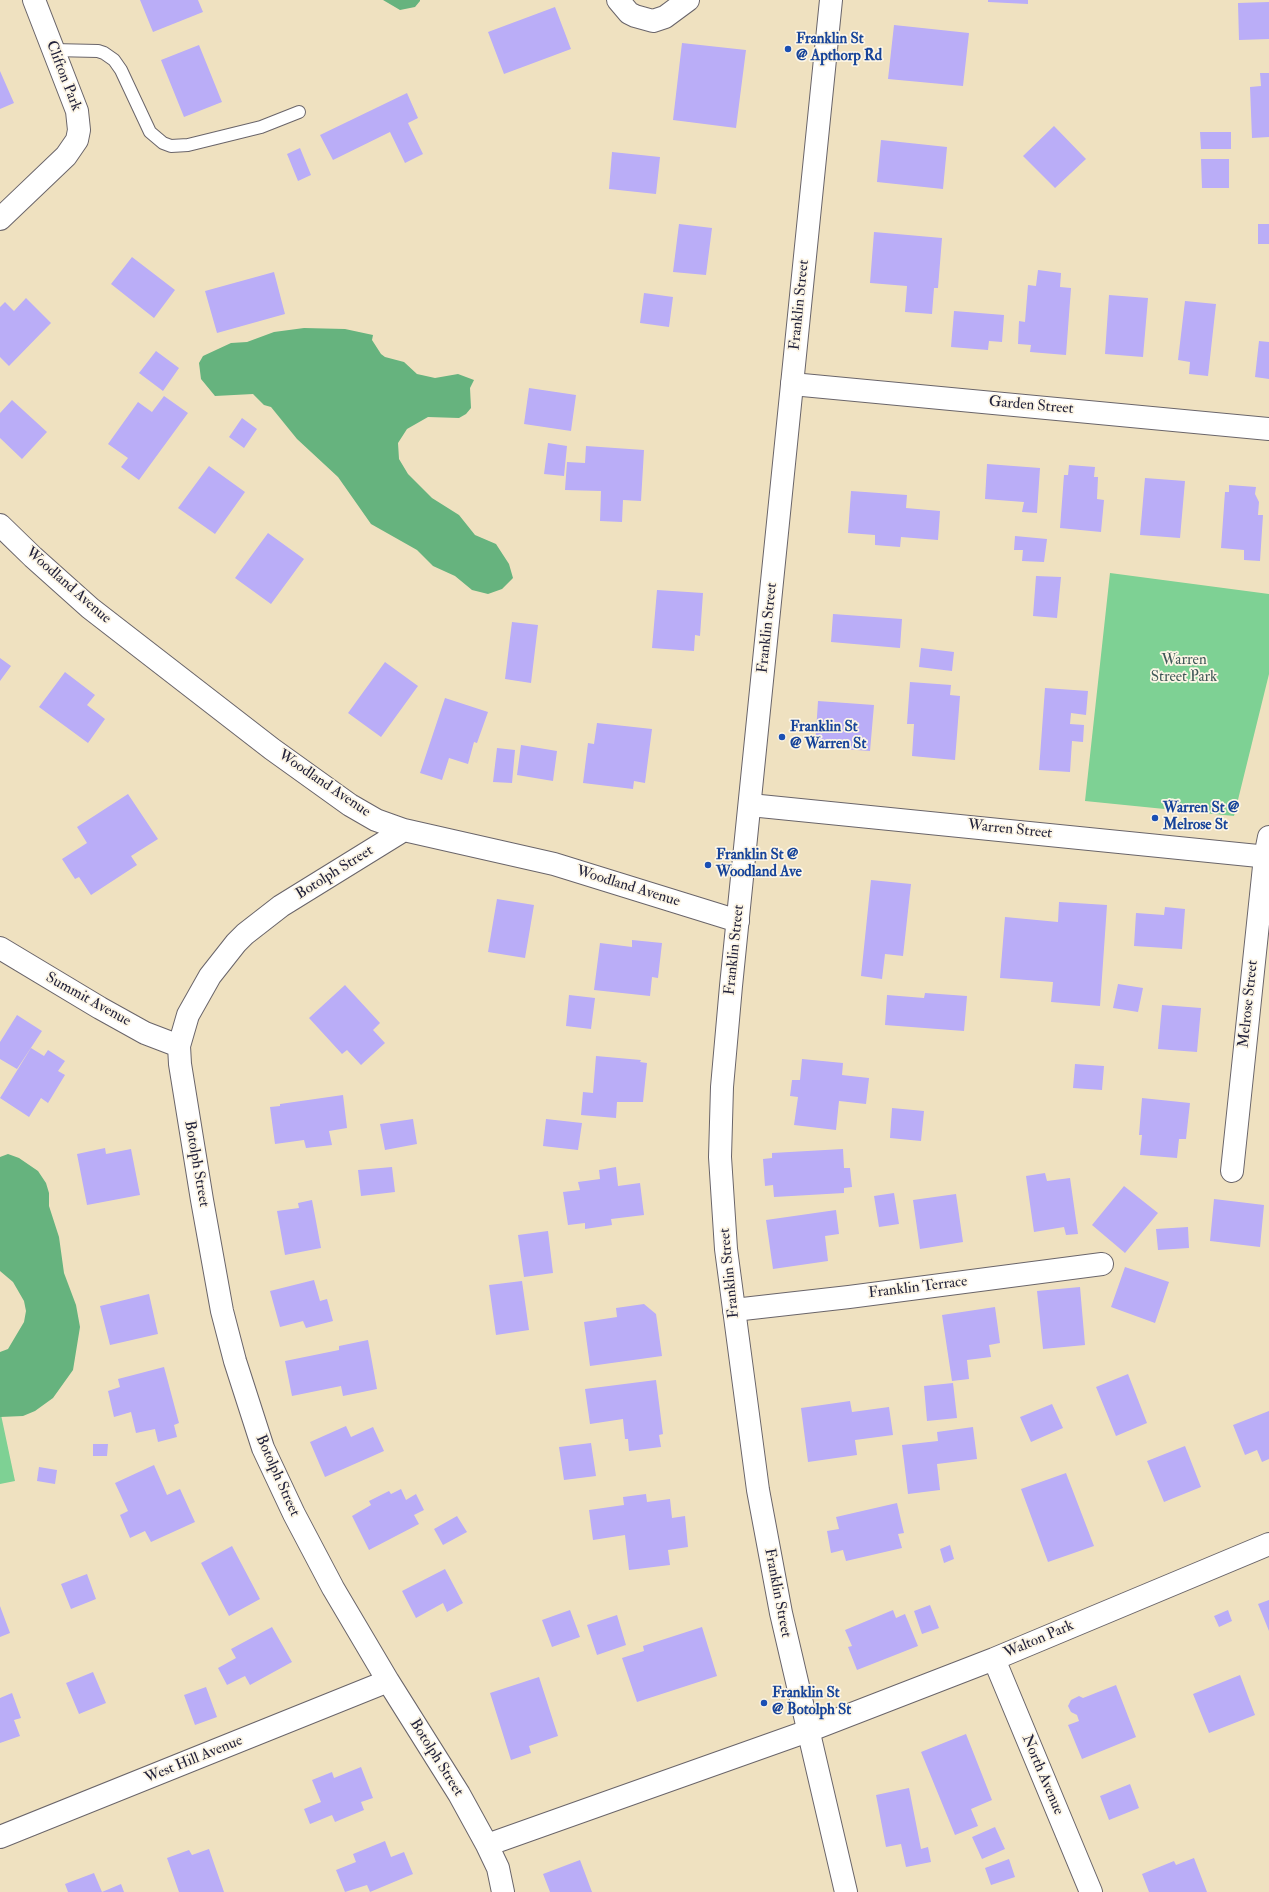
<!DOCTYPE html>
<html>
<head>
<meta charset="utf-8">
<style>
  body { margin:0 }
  canvas { display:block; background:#efe1c0 }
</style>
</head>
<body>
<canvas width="1269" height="1892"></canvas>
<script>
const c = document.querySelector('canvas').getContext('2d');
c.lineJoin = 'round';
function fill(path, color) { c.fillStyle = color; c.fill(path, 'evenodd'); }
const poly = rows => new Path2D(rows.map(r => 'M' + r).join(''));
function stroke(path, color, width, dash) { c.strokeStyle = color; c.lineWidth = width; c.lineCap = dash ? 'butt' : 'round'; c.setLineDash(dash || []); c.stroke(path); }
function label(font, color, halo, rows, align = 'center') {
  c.font = font + ' "IM FELL Double Pica",serif'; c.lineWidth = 3.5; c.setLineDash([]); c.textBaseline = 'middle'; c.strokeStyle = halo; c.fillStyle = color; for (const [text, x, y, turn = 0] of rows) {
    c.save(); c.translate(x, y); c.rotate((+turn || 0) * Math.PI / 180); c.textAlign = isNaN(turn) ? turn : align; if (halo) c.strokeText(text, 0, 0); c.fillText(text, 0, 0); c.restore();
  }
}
const green = poly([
  [1110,573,1269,594,1269,674,1234,816,1085,801],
  [0,1410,15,1481,0,1484]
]);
const forest = poly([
  [383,0,420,0,420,1,415,7,400,10],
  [304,328,345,329,373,335,372,340,381,354,385,357,404,362,417,374,435,378,458,374,474,380,470,388,471,408,466,414,459,418,428,417,407,429,398,443,399,459,408,474,432,498,459,515,475,535,496,544,509,564,513,578,502,589,488,594,472,590,455,576,433,566,417,550,371,524,338,477,297,439,271,407,264,405,253,394,215,396,201,379,199,363,203,356,231,343,247,342,274,332],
  [8,1154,19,1158,38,1171,46,1183,49,1193,49,1206,59,1237,64,1273,76,1305,80,1327,73,1370,53,1398,35,1411,23,1416,0,1417,0,1352,8,1349,24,1322,26,1311,24,1301,13,1282,0,1271,0,1157]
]);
const building = poly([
  [140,0,198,0,203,12,153,32],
  [988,0,1028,0,1028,4,988,2],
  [1269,2,1269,39,1239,40,1238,3],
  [555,7,571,49,504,74,488,32],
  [894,25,969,33,963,86,888,79],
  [682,43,746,50,736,128,673,120],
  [199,45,222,102,184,117,161,60],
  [0,71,14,103,0,109],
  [1260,73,1269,73,1269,137,1252,138,1250,87,1261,86],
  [407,93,418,118,408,123,423,154,405,163,390,132,333,160,320,135],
  [1054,126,1086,159,1055,188,1023,156],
  [1200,132,1231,132,1231,149,1201,149],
  [881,140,947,147,943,189,877,182],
  [300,148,311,175,298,181,287,154],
  [612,152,660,157,656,194,609,189],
  [1201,159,1229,159,1229,188,1202,188],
  [679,224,712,228,706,275,673,272],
  [1258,224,1269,224,1269,244,1258,244],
  [874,232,942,238,938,288,934,288,932,314,905,312,907,286,870,283],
  [132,257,175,290,154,318,111,284],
  [1038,270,1061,273,1060,287,1071,288,1066,355,1030,352,1031,345,1018,344,1019,321,1025,322,1028,285,1036,286],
  [274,272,285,314,217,333,205,291],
  [644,293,673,297,669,327,640,323],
  [1109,295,1148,298,1143,357,1105,354],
  [26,298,51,323,9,366,0,357,0,307,5,302,14,311],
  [1185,301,1216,304,1208,376,1189,374,1190,362,1178,360],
  [954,311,1004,315,1002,342,989,341,988,350,951,347],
  [1259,341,1269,342,1269,379,1255,377],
  [156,351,179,368,163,391,139,373],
  [529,388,576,395,571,431,524,424],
  [164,396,188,413,139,480,121,467,128,458,108,444,138,402,152,412],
  [12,400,47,432,22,459,0,438,0,413],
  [242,418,257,429,244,448,229,437],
  [548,443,567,446,564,476,544,474],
  [586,446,644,450,641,501,623,500,622,522,600,521,601,491,565,490,567,462,585,463],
  [987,464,1040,468,1037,513,1022,512,1024,502,985,499],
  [1069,465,1095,467,1094,477,1098,477,1097,499,1104,500,1101,532,1060,528,1064,475,1068,475],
  [209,466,245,492,215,534,178,508],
  [1145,478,1185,481,1180,538,1140,535],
  [1229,485,1256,487,1255,494,1259,502,1258,515,1263,515,1260,561,1244,560,1244,550,1221,548,1225,492,1229,492],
  [851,491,907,495,906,508,940,511,938,540,901,537,900,547,875,545,875,535,848,533],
  [268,533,304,559,271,604,235,578],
  [1015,536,1047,539,1044,562,1022,561,1023,550,1014,550],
  [1036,576,1061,577,1057,618,1033,616],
  [657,590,703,593,700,636,695,635,694,651,652,648],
  [833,614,902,619,900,648,831,642],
  [512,622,538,625,531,683,505,679],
  [921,648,954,652,952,671,919,667],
  [0,658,11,666,0,681],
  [385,662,418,686,381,737,348,713],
  [65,672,95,695,87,705,105,719,88,743,39,707],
  [910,682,951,685,950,695,960,696,955,760,912,756,914,724,907,724],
  [1045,688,1088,691,1086,715,1071,713,1070,724,1084,725,1083,742,1072,741,1070,772,1039,770],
  [445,698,488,712,477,743,474,742,468,764,449,758,442,780,420,773],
  [818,701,874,705,870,751,815,747],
  [597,723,652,729,645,783,634,781,633,789,583,783,588,743,594,744],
  [521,745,557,751,553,781,517,775],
  [497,748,515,750,512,783,493,782],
  [128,794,158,839,131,856,137,865,91,895,79,877,75,879,62,859,87,843,77,827],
  [871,880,911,884,903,956,885,954,882,979,861,976],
  [497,899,534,905,525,958,488,952],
  [1059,902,1107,905,1100,1006,1051,1002,1053,982,1000,978,1005,917,1058,922],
  [1165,907,1185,909,1182,949,1134,946,1136,913,1164,915],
  [632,940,662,943,658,978,652,977,650,996,594,990,600,943,632,947],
  [1118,984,1143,988,1138,1012,1113,1008],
  [345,985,380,1023,373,1030,385,1043,361,1065,347,1050,342,1054,309,1018],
  [925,993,967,996,964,1031,885,1025,887,995,924,998],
  [569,995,595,998,591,1029,566,1026],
  [1162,1005,1201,1008,1197,1052,1158,1049],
  [17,1015,42,1031,17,1069,0,1059,0,1042],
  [31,1048,44,1056,48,1050,65,1061,58,1071,65,1075,48,1103,41,1098,29,1117,0,1098],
  [596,1056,641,1060,640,1062,647,1063,643,1102,617,1102,616,1118,581,1115,583,1092,593,1093],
  [802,1059,843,1063,842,1075,869,1078,866,1104,839,1101,836,1130,794,1125,798,1097,790,1096,792,1080,800,1080],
  [1075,1064,1104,1066,1102,1090,1073,1088],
  [343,1095,347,1128,329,1131,332,1145,306,1148,304,1140,275,1144,270,1107,280,1106,280,1104],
  [1142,1098,1190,1103,1186,1139,1179,1139,1177,1158,1140,1155,1142,1135,1139,1135],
  [892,1108,924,1111,921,1141,890,1138],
  [413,1119,417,1144,385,1150,380,1124],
  [546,1119,582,1123,578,1150,543,1146],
  [105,1148,106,1154,131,1149,140,1195,87,1205,77,1154],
  [843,1149,844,1168,850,1168,852,1187,844,1188,844,1193,774,1197,773,1185,765,1186,763,1159,772,1158,772,1153],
  [392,1167,395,1192,361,1196,358,1170],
  [616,1167,618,1186,640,1183,644,1215,611,1219,612,1225,585,1229,585,1223,568,1225,563,1192,580,1190,578,1182,600,1179,599,1170],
  [1045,1173,1047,1181,1070,1178,1078,1234,1066,1235,1064,1227,1034,1232,1026,1176],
  [1124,1186,1158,1213,1125,1253,1092,1225],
  [894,1193,899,1224,879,1227,874,1196],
  [956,1194,963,1242,920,1249,913,1200],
  [1214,1199,1264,1205,1260,1247,1210,1241],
  [312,1200,321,1248,285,1255,277,1211,299,1208,298,1203],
  [836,1210,839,1234,825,1236,828,1261,773,1269,766,1220],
  [1188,1227,1189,1248,1158,1250,1156,1229],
  [548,1231,553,1273,524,1277,518,1235],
  [1125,1267,1169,1282,1155,1323,1111,1307],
  [314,1280,320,1301,327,1299,333,1321,306,1328,303,1321,280,1327,270,1291],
  [522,1281,529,1330,496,1335,489,1285],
  [1080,1287,1085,1345,1043,1349,1037,1291],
  [149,1294,158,1334,110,1345,100,1306],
  [644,1304,656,1314,662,1356,590,1366,584,1322,617,1317,616,1308],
  [995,1307,1000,1343,989,1345,991,1357,967,1360,969,1379,952,1381,942,1315],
  [368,1340,377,1389,343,1396,341,1386,292,1396,285,1361,339,1350,339,1346],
  [164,1367,179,1423,174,1425,177,1437,158,1442,155,1429,136,1433,131,1412,114,1417,108,1391,120,1387,118,1379],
  [1128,1374,1147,1423,1116,1436,1096,1387],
  [656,1380,663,1434,659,1435,661,1447,629,1451,628,1439,625,1439,623,1419,590,1424,585,1389],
  [953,1383,957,1418,927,1421,924,1386],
  [850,1401,852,1412,889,1407,893,1435,855,1440,857,1455,808,1462,801,1408],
  [1052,1404,1063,1428,1031,1442,1020,1417],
  [1269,1411,1269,1459,1262,1462,1257,1450,1245,1455,1233,1425],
  [346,1426,351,1437,373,1427,384,1451,325,1477,310,1442],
  [973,1427,977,1459,937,1464,940,1490,908,1494,902,1445,938,1441,937,1432],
  [591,1443,596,1476,564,1480,559,1447],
  [93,1444,108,1444,107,1456,93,1456],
  [1185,1446,1201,1487,1164,1502,1147,1461],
  [154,1465,167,1495,180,1489,195,1522,151,1542,145,1531,130,1538,120,1515,128,1511,115,1483],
  [39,1467,57,1470,55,1484,37,1481],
  [1066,1473,1094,1546,1048,1562,1021,1489],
  [401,1489,406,1500,416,1494,424,1510,414,1515,419,1524,369,1550,352,1516,371,1505,369,1501,389,1491,391,1494],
  [646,1494,647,1502,670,1499,672,1518,685,1516,688,1547,668,1550,670,1565,629,1570,625,1535,593,1540,589,1510,624,1505,623,1497],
  [897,1503,904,1533,898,1534,902,1548,846,1561,843,1550,831,1553,827,1531,839,1529,836,1517],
  [457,1516,467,1532,443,1545,434,1529],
  [950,1545,954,1559,944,1563,940,1549],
  [232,1546,260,1599,229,1616,201,1563],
  [445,1569,463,1603,447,1612,443,1603,416,1618,402,1591],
  [87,1574,96,1599,71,1609,61,1584],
  [1269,1600,1269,1631,1258,1604],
  [930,1605,939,1628,922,1634,914,1611],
  [0,1606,10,1633,0,1637],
  [570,1610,580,1637,552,1647,542,1620],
  [893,1610,896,1618,905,1614,918,1646,857,1670,848,1647,852,1646,845,1630],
  [1228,1610,1232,1621,1219,1627,1214,1616],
  [617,1615,626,1645,597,1655,587,1625],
  [272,1627,292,1662,250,1685,245,1676,227,1685,218,1668,236,1658,231,1649],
  [702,1627,717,1676,637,1702,622,1658,644,1651,643,1646],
  [93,1672,106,1703,79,1714,66,1683],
  [1240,1675,1255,1715,1209,1733,1193,1694],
  [539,1677,558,1736,529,1746,531,1753,511,1760,490,1693],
  [1116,1685,1136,1737,1082,1759,1068,1725,1079,1721,1077,1715,1071,1712,1068,1706,1071,1700,1079,1696,1083,1698],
  [206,1687,217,1717,195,1725,184,1695],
  [12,1693,21,1718,14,1720,20,1736,0,1743,0,1698],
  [966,1734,992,1800,971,1809,978,1826,955,1835,921,1752],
  [361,1767,373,1798,361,1802,364,1810,335,1822,332,1815,310,1824,304,1809,321,1802,312,1780,332,1772,334,1778],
  [1130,1784,1139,1808,1109,1820,1100,1796],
  [909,1788,921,1849,928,1847,931,1862,906,1867,901,1844,886,1847,876,1795],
  [995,1827,1005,1849,982,1859,972,1837],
  [385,1841,391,1857,404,1852,413,1874,370,1892,367,1885,345,1892,336,1870,356,1862,353,1854],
  [209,1849,224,1892,179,1892,167,1858,189,1850,192,1855],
  [1194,1858,1207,1892,1149,1892,1142,1874,1174,1861,1176,1865],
  [1009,1859,1015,1877,991,1885,985,1868],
  [580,1860,592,1892,550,1892,543,1874],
  [94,1873,102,1892,68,1892,65,1884],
  [121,1884,124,1892,102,1892]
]);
const lane = poly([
  [53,50,98,51,104,53,114,60,121,70,150,132,163,143,171,146,188,145,261,127,299,112]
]);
const street = poly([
  [618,0,629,13,635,16,653,21,665,17,688,0],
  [0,219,66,156,77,140,79,130,77,111,34,0],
  [792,384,1269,429],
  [0,525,33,557,90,608,272,749,350,805,376,820,404,830,554,864,738,921],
  [750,805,1269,857],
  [404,830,281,906,245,934,236,943,210,976,188,1015,179,1046,180,1064,202,1200,222,1311,235,1361,263,1448,294,1514,333,1588,388,1681,459,1794,487,1845,808,1731,994,1659,1269,1544],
  [0,948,100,1008,145,1033,179,1046],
  [1232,1171,1265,857,1269,837],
  [734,1310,849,1297,1102,1264],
  [994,1659,1091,1892],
  [0,1837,388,1681],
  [487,1845,498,1868,503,1892]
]);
const primary = poly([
  [831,0,731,986,722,1087,720,1157,726,1249,758,1490,781,1613,846,1892]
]);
const markers = [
  [788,49,4,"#1a4fb4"],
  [782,737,4,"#1a4fb4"],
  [1155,818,4,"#1a4fb4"],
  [708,865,4,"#1a4fb4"],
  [764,1703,4,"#1a4fb4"]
];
const transitNames = [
  ["Franklin St",796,40],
  ["@ Apthorp Rd",796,57],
  ["Franklin St",790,728],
  ["@ Warren St",790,745],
  ["Warren St @",1163,809],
  ["Melrose St",1163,826],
  ["Franklin St @",716,856],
  ["Woodland Ave",716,873],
  ["Franklin St",772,1694],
  ["@ Botolph St",772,1711]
];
const streetNames = [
  ["Clifton Park",63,76,69],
  ["Franklin Street",800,305,-84],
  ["Garden Street",1031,406,5],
  ["Woodland Avenue",68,586,41],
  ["Franklin Street",768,628,-84],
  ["Woodland Avenue",324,784,34],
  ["Warren Street",1010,830,6],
  ["Botolph Street",335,873,-32],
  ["Woodland Avenue",628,887,17],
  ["Franklin Street",735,950,-84],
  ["Summit Avenue",88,1000,29],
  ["Melrose Street",1249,1004,-84],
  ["Botolph Street",196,1164,80],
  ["Franklin Street",730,1273,-96],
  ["Franklin Terrace",918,1288,-7],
  ["Botolph Street",277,1476,66],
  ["Franklin Street",777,1593,79],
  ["Walton Park",1039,1640,-23],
  ["Botolph Street",436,1758,58],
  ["West Hill Avenue",194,1760,-22],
  ["North Avenue",1042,1775,67]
];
const parkNames = [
  ["Warren",1184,661],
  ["Street Park",1184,678]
];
fill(green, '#7ed194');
fill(forest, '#66b37e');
fill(building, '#baadf7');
stroke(lane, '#6a656a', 14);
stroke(street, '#6a656a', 24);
stroke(primary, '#6a656a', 24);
stroke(lane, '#fff', 12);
stroke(street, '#fff', 22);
stroke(primary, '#fff', 22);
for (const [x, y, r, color] of markers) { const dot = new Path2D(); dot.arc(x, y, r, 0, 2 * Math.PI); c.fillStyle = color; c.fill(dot); stroke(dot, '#fcf5e5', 1.5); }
label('bold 15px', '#164399', '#fcf5e5', transitNames, 'left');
label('15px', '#22223b', '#fcf5e5', streetNames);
label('15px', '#3e5756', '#fcf5e5', parkNames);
</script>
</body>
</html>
